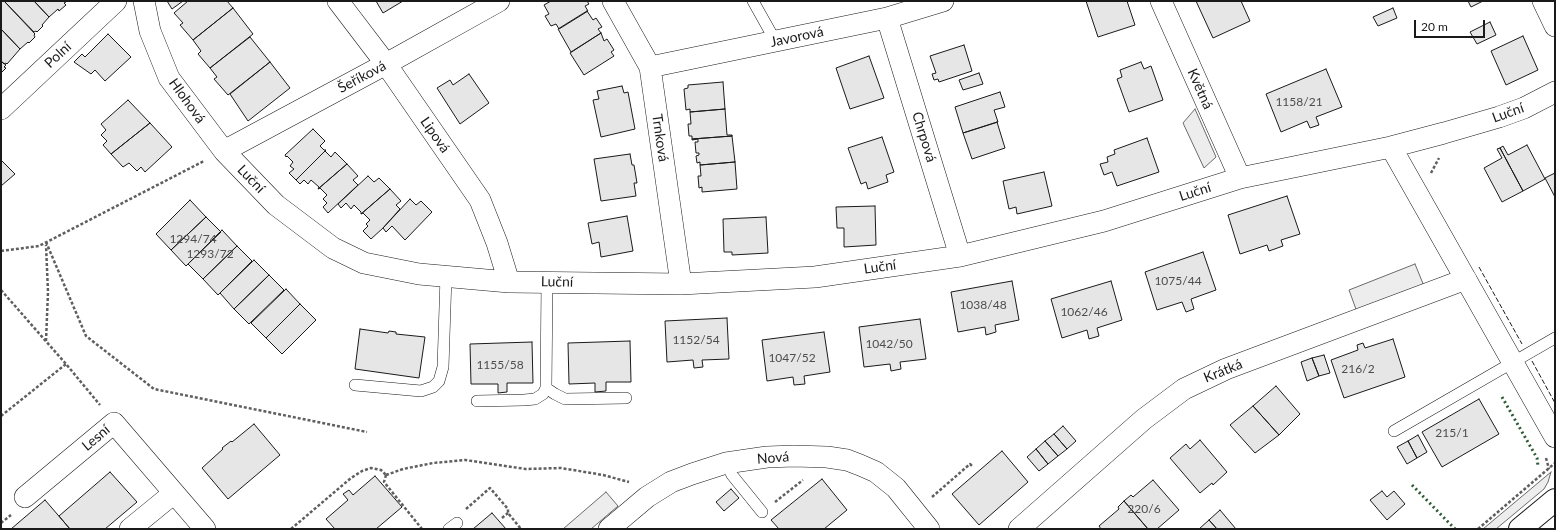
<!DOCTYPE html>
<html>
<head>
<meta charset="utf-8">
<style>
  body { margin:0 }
  #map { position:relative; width:1556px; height:530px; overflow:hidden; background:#fff; font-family:Lato,sans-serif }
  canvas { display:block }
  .frame { position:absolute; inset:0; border:2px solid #1a1a1a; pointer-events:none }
  .scale { position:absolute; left:1414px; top:20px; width:71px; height:18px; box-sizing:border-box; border:2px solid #1a1a1a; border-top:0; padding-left:5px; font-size:12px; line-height:14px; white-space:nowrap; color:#1a1a1a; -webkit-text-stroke:3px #fff; paint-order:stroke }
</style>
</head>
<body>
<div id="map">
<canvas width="1556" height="530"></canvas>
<div class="frame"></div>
<div class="scale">20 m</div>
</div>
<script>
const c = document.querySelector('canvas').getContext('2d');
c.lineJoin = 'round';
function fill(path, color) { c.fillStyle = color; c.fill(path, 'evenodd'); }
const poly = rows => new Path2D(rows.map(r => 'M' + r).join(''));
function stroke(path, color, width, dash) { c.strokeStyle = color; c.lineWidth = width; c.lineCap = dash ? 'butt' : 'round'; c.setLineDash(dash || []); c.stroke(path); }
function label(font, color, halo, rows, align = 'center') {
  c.font = font + ' Lato,sans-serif'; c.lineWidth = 3; c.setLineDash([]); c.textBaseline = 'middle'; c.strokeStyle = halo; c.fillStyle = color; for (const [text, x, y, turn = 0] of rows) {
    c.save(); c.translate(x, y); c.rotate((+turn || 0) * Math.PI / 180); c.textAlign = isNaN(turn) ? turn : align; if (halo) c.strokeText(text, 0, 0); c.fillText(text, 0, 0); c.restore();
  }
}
const built = poly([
  [1195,109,1216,157,1204,168,1183,123,1195,109],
  [1415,264,1424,286,1357,312,1349,290,1415,264],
  [1551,472,1548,482,1544,489,1496,529,1483,529,1551,472],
  [606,492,618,506,591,529,563,529,606,492]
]);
const building = poly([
  [1,1,4,1,35,34,34,35,35,37,29,43,28,42,20,49,1,29,1,1],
  [4,1,34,1,49,17,42,25,43,26,37,32,36,31,34,32,4,1],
  [34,1,65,1,66,2,64,3,66,5,59,11,58,9,49,17,34,1],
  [167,1,183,1,172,9,167,1],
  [188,1,227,1,233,8,193,40,180,25,183,23,174,13,188,1],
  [376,1,403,1,383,13,376,1],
  [551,1,587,1,589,4,585,6,588,11,559,29,556,24,551,26,545,16,549,14,544,5,551,1],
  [1086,1,1127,1,1135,25,1098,37,1086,1],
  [1196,1,1241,1,1250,21,1213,38,1196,1],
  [1468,1,1483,1,1471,7,1468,1],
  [233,8,253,34,210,68,198,54,201,51,193,40,233,8],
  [1393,8,1397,18,1378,26,1373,17,1393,8],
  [587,11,593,20,596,18,602,27,598,29,601,33,571,52,558,29,587,11],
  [1490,22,1496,35,1477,44,1470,32,1490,22],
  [1,29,20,49,7,64,6,63,4,64,1,61,1,29],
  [601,33,604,41,607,39,614,50,611,52,614,56,584,75,570,53,601,33],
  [108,34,131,57,105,81,95,70,91,74,74,62,82,54,85,57,108,34],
  [1523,36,1538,70,1506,85,1491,51,1523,36],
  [250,37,270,62,228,95,214,79,217,77,210,68,250,37],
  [964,45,972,71,939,82,938,79,934,80,932,74,936,73,930,56,964,45],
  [869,56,884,98,850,109,836,68,869,56],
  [1,61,6,65,4,67,6,68,1,73,1,61],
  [270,62,290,88,248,121,230,94,270,62],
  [1141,62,1144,69,1151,66,1163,100,1129,112,1117,79,1122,77,1120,70,1141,62],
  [1326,69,1342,107,1316,117,1319,125,1310,128,1307,121,1281,132,1266,94,1326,69],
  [979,73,983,84,963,90,959,80,979,73],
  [469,74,489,103,460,124,437,88,450,80,453,85,469,74],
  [723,82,725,109,690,112,690,109,686,110,684,89,688,88,688,85,723,82],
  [622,86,624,93,628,92,635,129,601,137,593,100,599,99,597,91,622,86],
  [1000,92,1005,107,994,110,998,122,963,133,955,107,1000,92],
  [128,100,150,123,111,154,103,145,107,141,101,135,106,130,101,124,128,100],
  [725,109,727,135,732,135,732,136,692,139,692,136,689,136,688,124,691,124,690,112,725,109],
  [997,122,1005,148,972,159,963,133,997,122],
  [150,123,172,147,145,172,141,167,137,171,129,163,123,167,111,154,150,123],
  [313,129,325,141,320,146,324,150,326,150,296,180,289,173,294,169,290,166,293,162,287,156,286,157,285,155,313,129],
  [732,136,735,162,700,165,700,162,697,163,696,156,699,155,699,153,696,153,695,142,698,142,698,139,692,140,692,139,732,136],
  [882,137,894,172,886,175,888,182,868,189,866,182,861,184,848,148,882,137],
  [1147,138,1159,172,1117,186,1112,172,1104,175,1100,164,1108,162,1107,157,1115,154,1114,150,1147,138],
  [1527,145,1545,179,1523,191,1500,148,1503,146,1508,155,1527,145],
  [1500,148,1523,191,1502,202,1484,168,1502,158,1497,149,1500,148],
  [325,151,331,157,335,152,347,164,318,189,319,187,311,180,308,184,304,180,300,184,296,180,325,151],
  [630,154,632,165,634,165,637,183,634,183,636,196,601,201,594,159,630,154],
  [1,160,15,174,1,186,1,160],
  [735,162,737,189,702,192,702,187,699,188,698,176,701,176,700,165,735,162],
  [347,164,358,176,353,180,358,185,328,213,323,207,327,203,323,199,327,195,320,188,318,189,347,164],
  [1044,172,1052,206,1017,214,1016,207,1009,209,1003,181,1044,172],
  [1555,173,1555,197,1545,178,1555,173],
  [368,176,374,182,379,178,390,189,361,214,361,212,354,205,351,209,346,203,341,208,338,204,368,176],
  [390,189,401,201,396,205,400,209,383,228,371,239,363,231,368,226,366,224,370,220,363,213,361,214,390,189],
  [1287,196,1300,234,1281,240,1283,246,1269,251,1267,245,1240,254,1228,215,1287,196],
  [410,199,416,205,421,201,432,212,405,240,392,226,386,232,383,228,410,199],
  [190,200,206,217,171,250,156,234,190,200],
  [875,206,876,245,844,247,844,228,837,228,836,207,875,206],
  [627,216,633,251,601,257,599,242,592,244,588,223,627,216],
  [206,217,221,232,186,266,171,250,206,217],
  [766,217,768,253,732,255,732,252,724,252,723,219,766,217],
  [222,230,237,246,203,279,188,264,222,230],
  [237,246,252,261,218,295,203,279,237,246],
  [1203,252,1216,290,1191,299,1194,309,1186,312,1182,302,1157,310,1145,272,1203,252],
  [254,260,269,275,234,309,220,293,254,260],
  [269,275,284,290,249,324,234,309,269,275],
  [1012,281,1019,320,995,325,996,332,986,335,985,327,958,332,951,292,1012,281],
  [1111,281,1122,320,1097,328,1099,336,1089,339,1087,330,1062,338,1051,299,1111,281],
  [286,289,300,304,266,338,251,323,286,289],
  [300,304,316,320,282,354,266,338,300,304],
  [727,318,729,359,702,360,703,367,694,368,693,360,667,362,665,321,727,318],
  [920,319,926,359,900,362,901,369,891,371,890,364,864,367,859,327,920,319],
  [360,329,388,333,389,331,396,332,396,334,425,337,419,378,355,369,360,329],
  [824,332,830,372,804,376,805,384,794,385,793,377,767,381,762,340,824,332],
  [1393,339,1405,377,1344,398,1331,360,1358,350,1357,345,1363,343,1365,348,1393,339],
  [630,341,631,382,606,382,606,391,595,392,595,383,569,384,568,343,630,341],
  [532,342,533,383,507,383,507,392,498,393,498,384,471,384,470,344,532,342],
  [1324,355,1330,373,1319,376,1312,358,1324,355],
  [1312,358,1319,376,1307,381,1301,362,1312,358],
  [1276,386,1300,414,1279,435,1253,406,1276,386],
  [1479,399,1499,434,1442,467,1422,432,1479,399],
  [1253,406,1279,435,1255,453,1230,425,1253,406],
  [254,424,280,455,228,499,202,468,223,449,222,448,231,441,232,442,254,424],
  [1063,426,1076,441,1067,449,1054,434,1063,426],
  [1054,434,1067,449,1058,456,1045,441,1054,434],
  [1418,435,1427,452,1417,458,1408,441,1418,435],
  [1200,440,1227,472,1213,485,1212,483,1200,493,1170,458,1186,444,1190,449,1200,440],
  [1045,441,1058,456,1048,464,1036,449,1045,441],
  [1408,441,1417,458,1407,464,1397,447,1408,441],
  [1036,449,1048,464,1039,471,1027,457,1036,449],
  [1002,451,1028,482,979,525,952,494,1002,451],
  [110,472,137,502,105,529,70,529,59,516,110,472],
  [375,476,402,507,376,529,335,529,326,519,348,500,343,494,349,490,353,495,375,476],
  [822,479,847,510,824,529,779,529,771,520,822,479],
  [1153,480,1179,510,1157,529,1148,529,1124,501,1131,495,1133,497,1153,480],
  [731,489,739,498,724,511,716,502,731,489],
  [1382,491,1387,497,1394,491,1405,504,1387,520,1370,500,1382,491],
  [45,500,70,529,11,529,45,500],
  [1124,501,1148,529,1101,529,1099,526,1119,509,1118,507,1124,501],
  [1220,510,1236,529,1217,529,1209,520,1220,510],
  [492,513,506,529,473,529,492,513],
  [1209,520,1217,529,1199,529,1209,520]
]);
const path = poly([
  [1431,173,1439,158],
  [46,242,86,336,154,389,367,432],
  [1,251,39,246,204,161],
  [1,290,66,364,100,405],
  [46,341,48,292,46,245],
  [1,416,66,364],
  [1546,458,1549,469],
  [386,475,403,469,433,463,465,460,526,469,561,468,603,475,629,482],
  [386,475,384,482,422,529],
  [932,497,970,464,973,467],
  [775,502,803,480],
  [466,509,490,488,508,509,508,513,521,529],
  [502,518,508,513],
  [1,523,11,515],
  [291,529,351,478,362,471,371,468,381,470,386,475],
  [1478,529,1555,463]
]);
const lane = poly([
  [753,1,776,42],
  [355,385,421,391,433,387,439,381,443,367,446,276],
  [546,388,555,394,565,399,626,398],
  [477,401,524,400,535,399,543,394,546,388,547,282],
  [1394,431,1555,338],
  [726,463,732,475,762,512],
  [449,529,457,523]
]);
const street = poly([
  [144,1,150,31,169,78,224,151,276,205,333,248,364,263,419,274,509,282,681,284,815,277,960,256,1104,221,1240,178,1391,147,1444,133,1499,117,1524,108,1555,92],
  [338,1,386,64,480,200,497,243,509,282],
  [613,1,650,67,681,284],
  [1161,1,1240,178],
  [1543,1,1555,26],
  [887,18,960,256],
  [650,67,887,18,943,1],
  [1,109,116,1],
  [1391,147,1555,437],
  [224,151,386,64,499,1],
  [25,497,114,423,205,529],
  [130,529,174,493],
  [609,529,647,497,671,482,692,474,726,463,767,457,794,456,827,457,847,460,860,465,876,472,896,488,929,529],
  [1019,529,1144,419,1184,389,1226,369,1466,279]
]);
const primary = poly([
  [1520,529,1555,500]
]);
const hedge = poly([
  [1502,397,1537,458,1538,466],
  [1412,485,1455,529]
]);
const fence = poly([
  [1479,267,1522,344],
  [1532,361,1555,403]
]);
const numberNames = [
  ["1158/21",1299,102],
  ["1294/74",193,239],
  ["1293/72",210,254],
  ["1075/44",1178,281],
  ["1038/48",983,305],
  ["1062/46",1084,312],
  ["1152/54",696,340],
  ["1042/50",889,344],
  ["1047/52",792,358],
  ["1155/58",500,365],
  ["216/2",1358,369],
  ["215/1",1452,433],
  ["220/6",1144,509]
];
const streetNames = [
  ["Javorová",797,37,-12],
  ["Polní",58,55,-43],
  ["Šeříková",362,77,-28],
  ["Květná",1200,89,66],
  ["Hlohová",187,101,54],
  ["Luční",1508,113,-20],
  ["Lipová",435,135,55],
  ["Chrpová",924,137,73],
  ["Trnková",660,138,82],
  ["Luční",251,179,46],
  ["Luční",1195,192,-18],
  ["Luční",880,267,-8],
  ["Luční",557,282,1],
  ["Krátká",1223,371,-22],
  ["Lesní",96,438,-40],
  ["Nová",773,458,-4]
];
fill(built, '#ededed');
stroke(built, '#6a6a6a', 1);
fill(building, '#e6e6e6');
stroke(building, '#1a1a1a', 1);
stroke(lane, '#1a1a1a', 12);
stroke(street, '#1a1a1a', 22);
stroke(primary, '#1a1a1a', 24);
stroke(path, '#5f5f5f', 2.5, [3, 2]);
stroke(lane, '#fff', 11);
stroke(street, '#fff', 21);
stroke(primary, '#fff', 22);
stroke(hedge, '#2b5a34', 3, [2, 3]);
stroke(fence, '#1a1a1a', 1, [5, 2]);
label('12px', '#4d4d4d', null, numberNames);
label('14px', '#1a1a1a', '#fff', streetNames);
</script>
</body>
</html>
